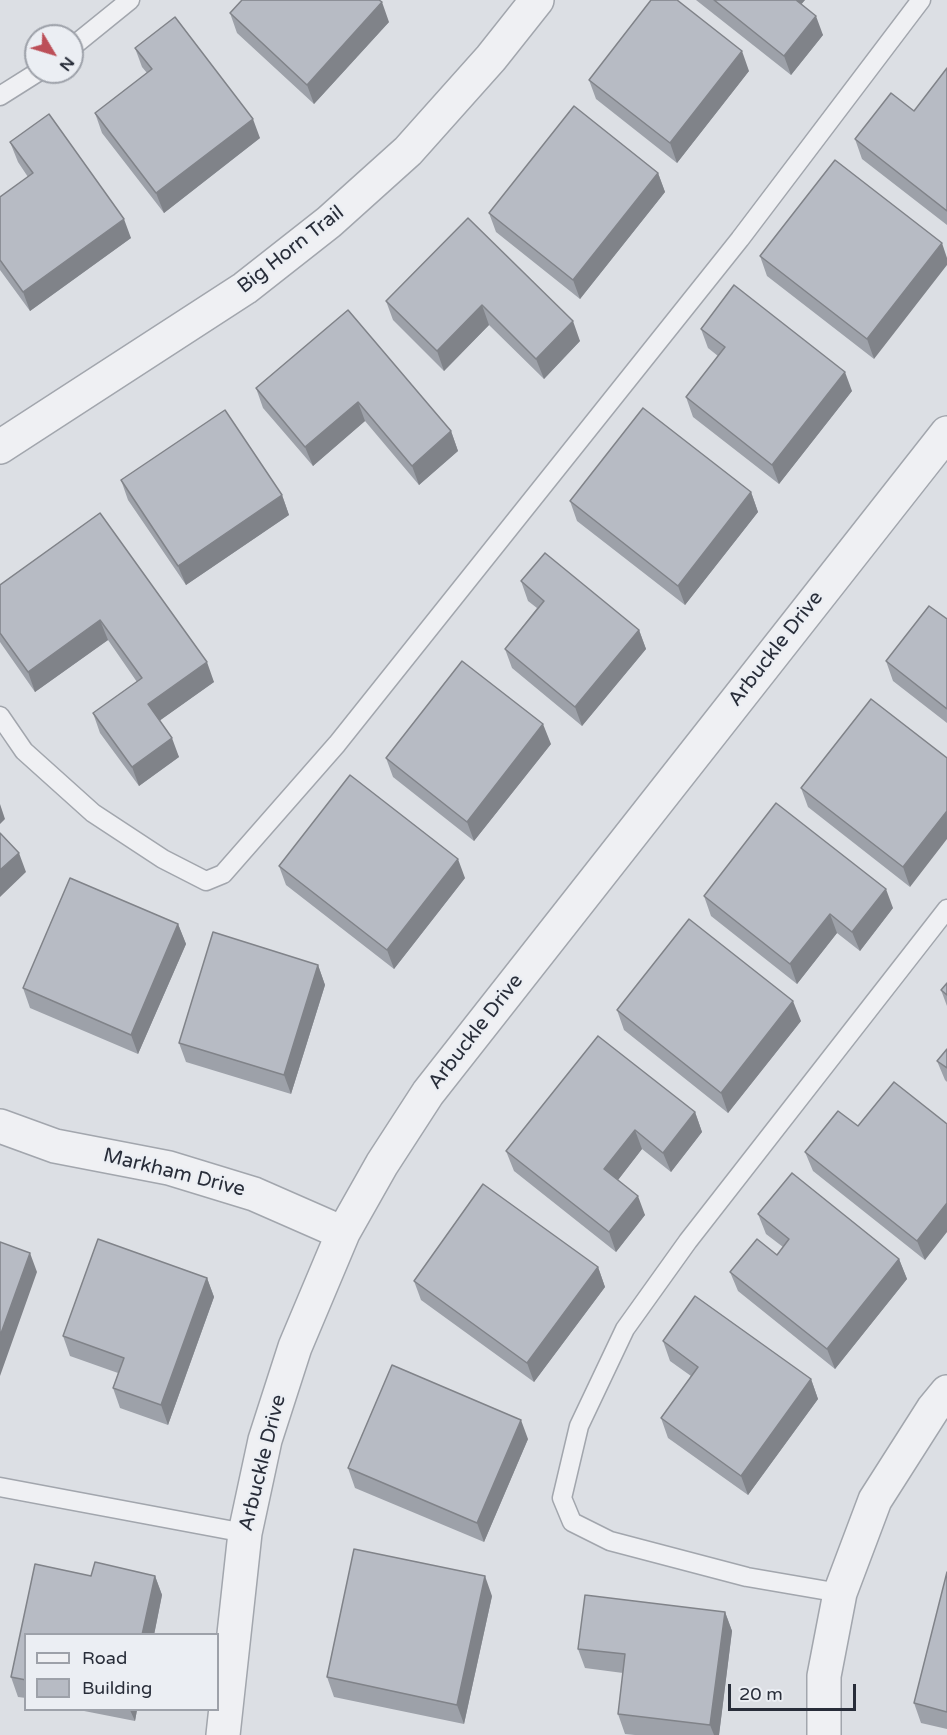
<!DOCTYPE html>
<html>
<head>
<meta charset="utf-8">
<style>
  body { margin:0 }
  #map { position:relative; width:947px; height:1735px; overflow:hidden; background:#dcdfe4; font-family:"Varela Round",sans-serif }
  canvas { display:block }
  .legend { position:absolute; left:24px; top:1633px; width:195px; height:78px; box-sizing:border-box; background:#ebeef3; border:2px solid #9da1a9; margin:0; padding:8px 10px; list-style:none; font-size:18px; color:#282d39 }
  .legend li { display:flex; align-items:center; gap:12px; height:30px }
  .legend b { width:30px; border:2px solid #9da1a9 }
  .north { position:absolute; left:24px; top:24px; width:60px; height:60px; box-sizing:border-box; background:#ebeef3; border:2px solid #9da1a9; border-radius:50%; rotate:128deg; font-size:16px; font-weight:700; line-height:24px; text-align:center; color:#282d39 }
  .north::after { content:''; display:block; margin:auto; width:21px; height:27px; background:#bc4f58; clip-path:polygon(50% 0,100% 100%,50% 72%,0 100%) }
  .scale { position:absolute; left:728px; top:1684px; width:128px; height:27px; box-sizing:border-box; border:3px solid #282d39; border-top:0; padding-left:8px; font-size:18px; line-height:21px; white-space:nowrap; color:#282d39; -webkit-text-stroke:4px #ebeef3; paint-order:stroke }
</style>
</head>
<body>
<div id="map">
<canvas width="947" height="1735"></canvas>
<ul class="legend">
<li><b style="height:8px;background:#eff0f3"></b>Road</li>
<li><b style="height:16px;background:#b7bbc4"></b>Building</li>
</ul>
<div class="north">N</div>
<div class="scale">20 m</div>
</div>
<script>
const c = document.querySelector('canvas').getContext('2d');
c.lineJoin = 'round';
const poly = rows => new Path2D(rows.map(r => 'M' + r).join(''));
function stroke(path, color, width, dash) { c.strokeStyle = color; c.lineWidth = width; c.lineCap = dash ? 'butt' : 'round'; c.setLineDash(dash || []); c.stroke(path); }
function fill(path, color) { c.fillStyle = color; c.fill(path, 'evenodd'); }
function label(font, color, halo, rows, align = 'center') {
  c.font = font + ' "Varela Round",sans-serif'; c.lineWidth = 4.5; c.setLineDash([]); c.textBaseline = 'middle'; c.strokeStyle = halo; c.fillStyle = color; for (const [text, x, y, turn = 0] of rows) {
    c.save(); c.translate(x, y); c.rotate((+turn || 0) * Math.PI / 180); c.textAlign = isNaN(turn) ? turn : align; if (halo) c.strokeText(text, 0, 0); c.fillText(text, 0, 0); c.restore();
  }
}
const service = poly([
  [72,47,130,0],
  [0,96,38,72],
  [0,716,24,751,93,813,163,859,206,881,223,874,337,744,740,239,921,0],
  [0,1487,245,1533],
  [840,1593,747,1577,610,1541,572,1522,562,1498,579,1426,625,1329,688,1241,947,909]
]);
const minor = poly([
  [0,447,245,288,329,222,408,151,491,58,537,0],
  [0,1126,55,1146,169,1168,254,1194,343,1233],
  [223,1735,245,1533,265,1440,295,1347,343,1233,382,1164,428,1093,947,433],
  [824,1735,824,1676,840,1593,875,1500,933,1409,947,1392]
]);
const wall = poly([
  [696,0,805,0,801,4,823,35,791,75],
  [230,13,389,22,314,104,237,33],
  [135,48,260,138,164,213,102,133,95,113,147,73,142,67],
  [947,68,947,225,862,159,855,139,914,111],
  [749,71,677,163,596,99,589,80],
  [10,142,131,238,30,311,0,270,0,197,28,177,18,162],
  [835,160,874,359,767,276,760,256],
  [658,173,665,192,580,299,496,232,489,213],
  [468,218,580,341,544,379,489,325,444,371,393,320,386,301],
  [348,310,451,431,458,451,419,485,365,421,313,466,263,408,256,388],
  [701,329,852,391,779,484,693,417,686,397,718,356,708,348],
  [121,480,282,495,289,515,186,585,128,500],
  [751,492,758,512,685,605,577,521,570,501],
  [100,513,214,682,160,720,179,757,139,786,100,733,93,713,137,682,108,640,35,692,0,642,0,585],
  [521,581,639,630,646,649,582,726,512,668,505,649,537,608,528,601],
  [947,619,947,723,893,681,886,661],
  [871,699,910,887,808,807,801,788],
  [551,744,474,841,393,777,386,758],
  [279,866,465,878,394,969,286,885],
  [704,896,893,908,860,951,837,933,797,984,711,916],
  [178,924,186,944,138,1054,30,1008,23,988],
  [318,965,325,985,291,1094,186,1062,179,1043],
  [947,983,947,1006,941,990],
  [617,1010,801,1021,728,1113,624,1030],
  [947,1049,947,1082,945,1080,937,1061],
  [695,1112,702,1132,671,1172,642,1149,618,1180,645,1215,616,1252,514,1171,506,1151],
  [947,1124,925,1260,813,1171,805,1152,858,1126],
  [758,1214,899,1259,907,1279,835,1369,738,1291,730,1272,777,1255,783,1247,766,1234],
  [598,1267,605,1287,534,1382,421,1300,414,1281],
  [207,1278,214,1297,168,1425,120,1408,113,1388,118,1373,70,1356,63,1336],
  [663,1341,811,1379,818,1399,748,1495,668,1438,661,1418,691,1376,670,1361],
  [528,1439,484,1542,355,1488,348,1468],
  [95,1562,155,1576,162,1595,154,1635,26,1635,26,1698,18,1697,11,1677,35,1564,91,1576],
  [947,1572,947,1729,921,1723,914,1703],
  [492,1596,464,1724,334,1697,327,1677],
  [725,1612,732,1631,719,1735,635,1735,625,1734,618,1714,623,1673,585,1668,578,1649],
  [79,1710,137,1710,135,1721]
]);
const shadedWall = poly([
  [790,0,805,0,794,13],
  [382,2,389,22,314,104,307,85],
  [816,16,823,35,791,75,784,56],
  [742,51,749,71,677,163,670,143],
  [253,119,260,138,164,213,156,193],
  [658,173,665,192,580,299,573,280],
  [124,219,131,238,30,311,23,292],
  [942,243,947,258,947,265,874,359,867,339],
  [482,305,489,325,444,371,437,351],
  [573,321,580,341,544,379,536,359],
  [845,372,852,391,779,484,772,465],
  [358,402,365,421,313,466,305,447],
  [451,431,458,451,419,485,412,466],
  [751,492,758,512,685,605,678,586],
  [282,495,289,515,186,585,178,566],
  [100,620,108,640,35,692,28,672],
  [639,630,646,649,582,726,575,707],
  [207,662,214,682,155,724,148,704],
  [543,724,551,744,474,841,467,822],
  [172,738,179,757,139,786,132,767],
  [0,804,5,819,0,824],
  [947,811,947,839,910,887,903,867],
  [19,853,26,872,0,897,0,870],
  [458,859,465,878,394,969,387,950],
  [886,889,893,908,860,951,852,932],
  [830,914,837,933,797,984,790,964],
  [178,924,186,944,138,1054,131,1035],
  [318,965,325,985,291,1094,284,1075],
  [793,1001,801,1021,728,1113,721,1093],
  [695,1112,702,1132,671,1172,663,1153],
  [635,1130,642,1149,611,1189,604,1169],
  [638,1196,645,1215,616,1252,609,1232],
  [947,1203,947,1232,925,1260,917,1241],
  [30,1253,37,1272,0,1376,0,1336],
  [899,1259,907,1279,835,1369,827,1349],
  [598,1267,605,1287,534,1382,527,1363],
  [207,1278,214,1297,168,1425,161,1405],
  [811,1379,818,1399,748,1495,741,1476],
  [521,1420,528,1439,484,1542,477,1523],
  [155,1576,162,1595,154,1635,142,1635],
  [485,1576,492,1596,464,1724,457,1705],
  [725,1612,732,1631,719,1735,714,1735,710,1725],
  [130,1710,137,1710,135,1721]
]);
const building = poly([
  [242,0,379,0,382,2,307,85,230,13,242,0],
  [651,0,677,0,742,51,670,143,589,80,651,0],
  [714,0,796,0,816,16,784,56,714,0],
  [175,17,253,119,156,193,95,113,152,69,135,48,175,17],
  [947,68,947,211,855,139,891,93,914,111,947,68],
  [574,106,658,173,573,280,489,213,574,106],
  [49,114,124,219,23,292,0,260,0,197,33,173,10,142,49,114],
  [835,160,942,243,867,339,760,256,835,160],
  [468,218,573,321,536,359,482,305,437,351,386,301,468,218],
  [734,285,845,372,772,465,686,397,725,347,701,329,734,285],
  [348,310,451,431,412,466,358,402,305,447,256,388,348,310],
  [643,408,751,492,678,586,570,501,643,408],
  [225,410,282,495,178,566,121,480,225,410],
  [100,513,207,662,148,704,172,738,132,767,93,713,142,678,100,620,28,672,0,633,0,585,100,513],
  [545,553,639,630,575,707,505,649,544,601,521,581,545,553],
  [929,606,947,619,947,709,886,661,929,606],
  [462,661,543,724,467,822,386,758,462,661],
  [871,699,947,758,947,811,903,867,801,788,871,699],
  [350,775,458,859,387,950,279,866,350,775],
  [776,803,886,889,852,932,830,914,790,964,704,896,776,803],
  [0,833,19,853,0,870,0,833],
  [70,878,178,924,131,1035,23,988,70,878],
  [689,919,793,1001,721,1093,617,1010,689,919],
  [213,932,318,965,284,1075,179,1043,213,932],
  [947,983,947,995,941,990,947,983],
  [598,1036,695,1112,663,1153,635,1130,604,1169,638,1196,609,1232,506,1151,598,1036],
  [947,1049,947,1068,937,1061,947,1049],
  [894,1082,947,1124,947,1203,917,1241,805,1152,838,1111,858,1126,894,1082],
  [792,1173,899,1259,827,1349,730,1272,757,1239,777,1255,789,1239,758,1214,792,1173],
  [483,1184,598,1267,527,1363,414,1281,483,1184],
  [98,1239,207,1278,161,1405,113,1388,124,1358,63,1336,98,1239],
  [0,1242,30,1253,0,1336,0,1242],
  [695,1296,811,1379,741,1476,661,1418,698,1367,663,1341,695,1296],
  [392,1365,521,1420,477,1523,348,1468,392,1365],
  [354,1549,485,1576,457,1705,327,1677,354,1549],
  [95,1562,155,1576,142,1635,26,1635,26,1680,11,1677,35,1564,91,1576,95,1562],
  [947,1572,947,1712,914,1703,947,1572],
  [585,1595,725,1612,710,1725,618,1714,625,1654,578,1649,585,1595]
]);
const streetNames = [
  ["Big Horn Trail",291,250,-38],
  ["Arbuckle Drive",776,649,-52],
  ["Arbuckle Drive",476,1032,-52],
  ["Markham Drive",174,1173,14],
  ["Arbuckle Drive",263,1463,-76]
];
stroke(service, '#a2a6ad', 21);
stroke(minor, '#a2a6ad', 36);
stroke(service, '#eff0f3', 18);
stroke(minor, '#eff0f3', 33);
fill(wall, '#9da1a9');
fill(shadedWall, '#808389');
fill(building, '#b7bbc4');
stroke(building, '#808389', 1.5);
label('20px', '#282d39', '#ebeef3', streetNames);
</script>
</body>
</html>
